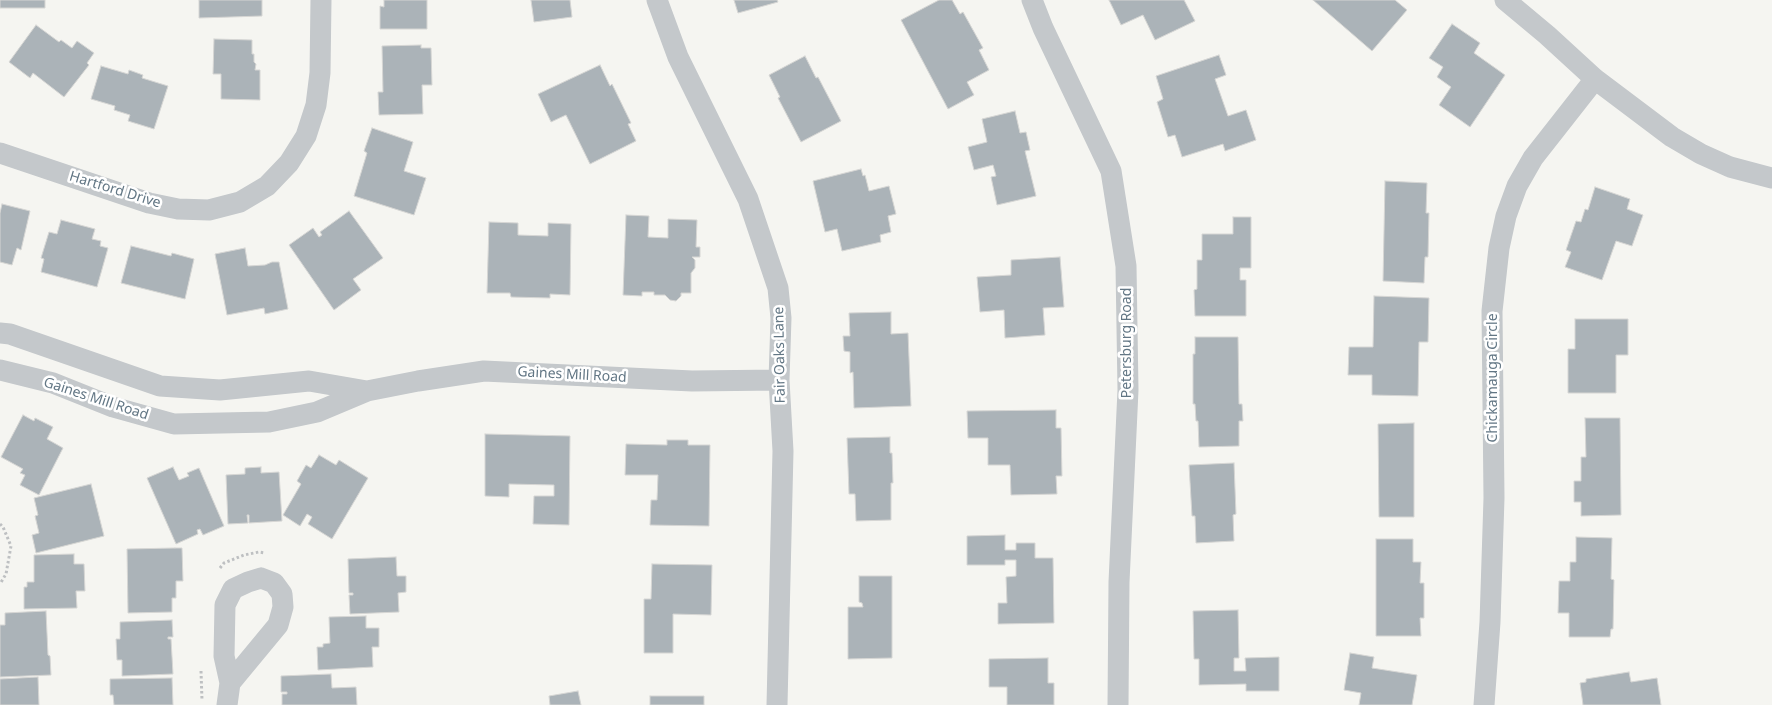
<!DOCTYPE html>
<html>
<head>
<meta charset="utf-8">
<style>
  body { margin:0 }
  canvas { display:block; background:#f5f5f1 }
</style>
</head>
<body>
<canvas width="1772" height="705"></canvas>
<script>
const c = document.querySelector('canvas').getContext('2d');
c.lineJoin = 'round';
function fill(path, color) { c.fillStyle = color; c.fill(path, 'evenodd'); }
const poly = rows => new Path2D(rows.map(r => 'M' + r).join(''));
function stroke(path, color, width, dash) { c.strokeStyle = color; c.lineWidth = width; c.lineCap = dash ? 'butt' : 'round'; c.setLineDash(dash || []); c.stroke(path); }
function label(font, color, halo, rows, align = 'center') {
  c.font = font + ' "Noto Sans",sans-serif'; c.lineWidth = 5; c.setLineDash([]); c.textBaseline = 'middle'; c.strokeStyle = halo; c.fillStyle = color; for (const [text, x, y, turn = 0] of rows) {
    c.save(); c.translate(x, y); c.rotate((+turn || 0) * Math.PI / 180); c.textAlign = isNaN(turn) ? turn : align; if (halo) c.strokeText(text, 0, 0); c.fillText(text, 0, 0); c.restore();
  }
}
const building = poly([
  [0,0,45,0,45,8,0,8,0,0],
  [199,0,262,0,262,16,199,18,199,0],
  [384,0,427,0,427,29,380,29,380,6,384,7,384,0],
  [531,0,570,0,572,17,534,22,531,0],
  [734,0,777,0,778,2,738,13,734,0],
  [939,0,952,0,960,14,963,12,983,48,979,50,989,70,967,82,974,95,948,109,901,20,939,0],
  [1109,0,1184,0,1195,21,1155,40,1143,15,1121,25,1109,0],
  [1313,0,1395,0,1407,10,1372,51,1313,0],
  [1452,24,1480,43,1474,53,1505,75,1470,127,1439,105,1451,87,1437,77,1443,67,1429,58,1452,24],
  [36,25,59,42,61,40,72,48,77,41,94,53,87,63,89,65,64,97,33,73,30,78,9,62,36,25],
  [214,39,252,40,252,54,254,54,254,62,256,64,255,70,260,70,260,100,221,99,221,74,213,74,214,39],
  [421,45,421,48,431,48,432,85,422,85,423,114,379,115,378,92,383,92,382,46,421,45],
  [1219,55,1226,75,1215,79,1228,116,1246,110,1256,140,1225,151,1223,144,1182,157,1175,135,1168,137,1157,102,1163,99,1156,76,1219,55],
  [805,56,816,78,818,77,841,121,801,142,778,98,780,97,769,75,805,56],
  [600,65,610,86,612,84,631,123,628,124,636,141,590,164,566,115,551,122,538,94,600,65],
  [101,66,128,74,129,70,143,75,142,78,168,86,154,129,128,121,130,115,114,110,115,106,91,99,101,66],
  [1015,111,1020,133,1026,132,1030,150,1025,151,1036,196,997,205,991,177,996,176,993,165,974,170,968,147,987,142,982,119,1015,111],
  [372,128,413,142,404,171,426,178,414,215,354,196,367,153,364,151,372,128],
  [861,169,863,176,865,175,869,191,889,186,896,214,888,216,891,232,880,235,881,242,842,251,837,229,825,232,813,181,861,169],
  [1385,181,1427,183,1426,213,1429,213,1428,257,1425,257,1424,283,1383,281,1385,181],
  [1595,187,1630,199,1627,209,1643,215,1632,246,1616,241,1602,280,1565,267,1571,252,1566,250,1576,221,1581,222,1585,209,1588,210,1595,187],
  [2,204,30,211,21,250,17,248,12,265,0,262,0,213,2,204],
  [349,211,383,258,353,279,361,290,334,310,289,245,313,228,319,237,322,235,320,232,349,211],
  [626,215,649,216,648,237,668,238,668,219,697,220,696,247,700,247,700,257,692,257,695,260,695,268,691,273,691,293,681,293,681,296,676,301,670,300,665,295,654,295,654,292,642,292,642,296,623,295,626,215],
  [1233,217,1251,217,1251,268,1240,268,1240,280,1246,280,1246,316,1195,316,1194,290,1197,289,1197,260,1202,260,1202,234,1233,234,1233,217],
  [61,220,95,229,92,239,101,241,100,246,108,248,97,287,41,272,44,259,41,258,49,232,57,234,61,220],
  [489,222,518,223,518,235,548,236,548,223,571,224,570,295,550,294,550,298,511,297,510,293,487,293,489,222],
  [131,246,171,256,172,253,194,259,185,299,121,283,131,246],
  [245,248,248,266,265,265,272,262,279,262,288,309,265,314,264,308,227,315,215,254,245,248],
  [1060,257,1064,307,1043,308,1045,335,1005,338,1004,310,980,312,977,277,1011,275,1011,260,1060,257],
  [1374,296,1429,298,1428,342,1419,342,1418,396,1372,395,1372,375,1348,375,1349,347,1373,347,1374,296],
  [891,312,891,334,908,333,911,406,854,408,853,372,850,373,850,352,844,351,843,336,850,336,849,313,891,312],
  [1575,319,1628,319,1628,355,1616,355,1616,393,1568,393,1568,349,1575,349,1575,319],
  [1195,337,1238,337,1239,404,1242,404,1243,421,1239,421,1239,446,1199,447,1198,421,1196,421,1195,404,1193,404,1193,354,1195,354,1195,337],
  [1056,410,1056,428,1061,428,1062,476,1056,476,1057,494,1011,495,1010,465,988,465,988,438,968,438,967,411,1056,410],
  [23,415,34,421,35,418,53,427,47,439,63,448,39,495,20,485,25,475,20,473,23,469,1,457,23,415],
  [1585,418,1620,418,1621,515,1581,516,1581,502,1574,502,1574,481,1581,481,1581,457,1586,457,1585,418],
  [1414,423,1414,517,1379,517,1378,424,1414,423],
  [485,434,570,436,569,525,533,524,534,496,554,496,554,485,509,484,509,497,485,496,485,434],
  [890,437,890,453,892,453,893,483,891,483,891,520,856,521,855,494,849,494,847,438,890,437],
  [667,440,688,440,688,445,710,445,709,526,650,525,651,500,657,500,658,475,625,475,626,444,667,445,667,440],
  [319,455,336,465,339,460,368,478,332,539,308,524,312,517,307,514,300,526,283,515,301,484,297,481,306,465,311,468,319,455],
  [1234,463,1236,514,1233,515,1234,541,1196,543,1195,516,1192,516,1189,465,1234,463],
  [173,467,179,480,189,476,187,473,199,468,224,526,203,535,200,529,197,530,198,534,176,544,147,478,173,467],
  [261,467,261,473,279,472,282,521,249,523,249,515,247,515,248,523,228,524,226,475,245,474,245,468,261,467],
  [91,484,104,536,36,553,32,535,39,533,35,516,38,515,34,498,91,484],
  [1005,535,1005,550,1016,550,1016,543,1035,543,1035,558,1053,558,1054,623,998,624,998,603,1007,603,1006,577,1016,576,1016,560,1005,560,1005,565,967,565,967,536,1005,535],
  [1576,537,1612,538,1611,579,1614,580,1613,629,1611,629,1610,637,1569,637,1569,613,1558,613,1559,581,1570,581,1570,562,1576,562,1576,537],
  [1376,539,1413,539,1413,562,1421,562,1420,583,1424,583,1424,618,1420,618,1421,636,1376,636,1376,539],
  [175,548,182,548,183,581,176,581,176,598,172,598,172,612,128,613,127,549,175,548],
  [74,554,74,564,84,564,85,591,76,591,77,608,24,609,24,587,27,587,27,582,34,582,34,555,74,554],
  [396,557,397,576,406,576,406,592,398,593,399,612,350,614,349,595,353,595,353,593,349,593,348,559,396,557],
  [652,564,712,565,711,615,673,614,673,653,644,653,644,599,651,599,652,564],
  [859,576,892,576,892,658,848,659,848,607,863,607,862,603,859,602,859,576],
  [1238,610,1239,658,1234,658,1234,671,1246,671,1245,658,1279,657,1279,691,1246,691,1246,684,1199,685,1199,659,1194,659,1193,611,1238,610],
  [46,611,48,655,50,656,51,675,0,677,0,625,5,625,5,613,46,611],
  [366,616,366,628,379,628,379,647,372,647,373,667,318,670,317,647,323,647,323,644,330,643,329,617,366,616],
  [172,620,173,637,168,637,168,639,171,639,173,674,122,676,122,660,117,660,116,639,120,639,120,622,172,620],
  [1350,653,1374,657,1372,668,1417,675,1412,705,1359,705,1361,693,1344,690,1350,653],
  [1048,658,1048,683,1054,683,1054,705,1007,705,1007,687,989,687,989,659,1048,658],
  [1629,672,1631,682,1657,678,1661,705,1583,705,1580,683,1586,682,1586,679,1629,672],
  [331,674,332,688,356,687,357,705,282,705,282,694,287,694,287,692,281,692,281,676,331,674],
  [38,677,39,705,0,705,0,679,38,677],
  [172,678,173,705,114,705,113,695,110,695,110,679,172,678],
  [578,691,581,705,550,705,549,696,578,691],
  [650,696,704,696,704,705,650,705,650,696]
]);
const path = poly([
  [0,524,3,527,11,546,6,574,0,584],
  [220,568,224,563,244,555,259,552,265,553],
  [201,671,202,700]
]);
const minor = poly([
  [657,0,678,57,748,199,778,288,781,318,779,380,783,451,777,705],
  [1032,0,1043,28,1111,171,1126,266,1128,390,1119,582,1118,705],
  [1505,0,1547,35,1595,79,1672,137,1701,154,1730,167,1772,178],
  [0,153,149,203,178,209,209,210,240,202,267,186,289,163,306,136,316,105,320,73,321,0],
  [0,333,10,334,160,386,220,390,309,381,367,391],
  [0,370,53,383,113,407,174,424,269,422,317,412,367,391,418,381,484,371,692,381,779,380],
  [261,578,274,583,282,594,283,607,278,625,230,683,224,656,225,605,233,589,248,582,261,578],
  [227,705,230,683],
  [1484,705,1490,622,1494,498,1492,311,1499,248,1506,216,1517,186,1533,158,1595,79]
]);
const streetNames = [
  ["Hartford Drive",115,190,17],
  ["Petersburg Road",1127,343,-90],
  ["Fair Oaks Lane",780,355,-91],
  ["Gaines Mill Road",572,375,3],
  ["Chickamauga Circle",1493,378,-90],
  ["Gaines Mill Road",96,399,18]
];
fill(building, '#abb3b8');
stroke(building, '#d6d6d4', 1);
stroke(path, '#bec0c2', 3, [2.5, 2.5]);
stroke(minor, '#c4c8cb', 21);
label('14px', '#627684', '#fff', streetNames);
</script>
</body>
</html>
